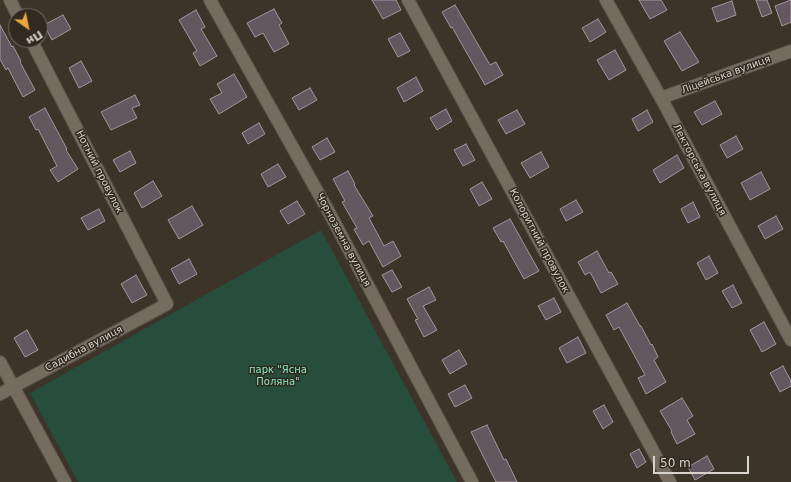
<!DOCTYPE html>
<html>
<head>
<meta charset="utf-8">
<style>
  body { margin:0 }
  #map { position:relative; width:791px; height:482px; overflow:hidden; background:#3d3429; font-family:"DejaVu Sans",sans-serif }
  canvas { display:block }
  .north { position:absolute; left:8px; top:8px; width:40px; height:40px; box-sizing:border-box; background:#322a20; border:1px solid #746d65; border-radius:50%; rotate:147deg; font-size:11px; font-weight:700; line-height:16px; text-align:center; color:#d8d2cc }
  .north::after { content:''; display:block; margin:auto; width:14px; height:18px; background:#eca93b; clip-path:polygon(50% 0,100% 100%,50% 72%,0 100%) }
  .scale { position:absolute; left:653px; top:456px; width:96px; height:18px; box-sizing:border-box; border:2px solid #d8d2cc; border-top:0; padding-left:5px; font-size:12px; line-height:14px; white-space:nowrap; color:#d8d2cc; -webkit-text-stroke:3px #322a20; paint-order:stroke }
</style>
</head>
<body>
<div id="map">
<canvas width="791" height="482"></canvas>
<div class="north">Пн</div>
<div class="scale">50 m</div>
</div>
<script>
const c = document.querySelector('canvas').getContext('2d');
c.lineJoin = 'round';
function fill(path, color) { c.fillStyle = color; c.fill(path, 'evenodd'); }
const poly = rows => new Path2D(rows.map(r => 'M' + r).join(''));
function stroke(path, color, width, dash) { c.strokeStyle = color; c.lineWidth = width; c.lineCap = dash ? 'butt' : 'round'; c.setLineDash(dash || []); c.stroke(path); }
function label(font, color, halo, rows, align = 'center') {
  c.font = font + ' "DejaVu Sans",sans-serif'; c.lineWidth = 3; c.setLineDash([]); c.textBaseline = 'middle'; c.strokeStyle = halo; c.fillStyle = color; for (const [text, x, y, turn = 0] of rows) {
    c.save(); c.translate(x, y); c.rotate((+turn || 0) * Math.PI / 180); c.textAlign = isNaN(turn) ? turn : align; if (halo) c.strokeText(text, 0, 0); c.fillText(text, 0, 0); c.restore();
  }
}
const green = poly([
  [321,230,457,482,78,482,30,393]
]);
const building = poly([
  [372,0,396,0,401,10,383,19,372,0],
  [639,0,661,0,667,10,650,19,639,0],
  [756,0,767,0,772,13,762,17,756,0],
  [791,0,791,22,782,26,775,6,791,0],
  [732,1,736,15,717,22,712,8,732,1],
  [455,5,490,65,496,62,503,75,485,85,452,27,451,28,442,12,455,5],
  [274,9,282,23,279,25,289,44,274,52,263,33,255,37,247,23,274,9],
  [196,10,205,27,201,29,217,56,200,66,193,53,197,51,179,20,196,10],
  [63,15,71,29,52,40,44,25,63,15],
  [598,19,606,32,590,42,582,28,598,19],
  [0,25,12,47,13,46,21,61,20,62,35,90,23,97,8,68,6,70,0,59,0,25],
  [680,32,699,62,682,71,664,41,680,32],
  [400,33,410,51,398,57,388,39,400,33],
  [615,50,626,70,609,80,597,60,615,50],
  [81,61,92,81,79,88,69,68,81,61],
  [234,74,247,97,219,114,210,99,222,93,217,84,234,74],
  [416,77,423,91,404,102,397,88,416,77],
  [310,88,317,100,299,110,292,98,310,88],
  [135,95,140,105,132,108,137,118,111,130,101,112,135,95],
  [715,101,722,114,702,125,694,112,715,101],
  [45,108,67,149,66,150,78,169,58,182,50,170,57,166,38,129,36,130,29,117,45,108],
  [446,109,452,121,437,130,430,118,446,109],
  [517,110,525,124,506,134,498,120,517,110],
  [647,110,653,122,638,131,632,119,647,110],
  [259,123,265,134,248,144,242,133,259,123],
  [736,136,743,149,727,158,720,145,736,136],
  [327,138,335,152,320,160,312,147,327,138],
  [466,144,475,160,463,166,454,150,466,144],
  [130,151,136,163,120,172,113,160,130,151],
  [541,152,549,167,530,178,521,163,541,152],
  [677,155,684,168,660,183,653,170,677,155],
  [278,164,286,177,268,187,261,174,278,164],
  [348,171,355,184,354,185,373,216,369,218,384,246,393,241,401,256,383,267,369,241,363,245,354,229,357,228,342,202,345,201,333,179,348,171],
  [761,172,770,189,750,200,741,183,761,172],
  [153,181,162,196,142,208,134,193,153,181],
  [482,182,492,199,479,206,470,189,482,182],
  [576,200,583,212,566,221,560,209,576,200],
  [297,201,305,214,288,224,280,211,297,201],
  [693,202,700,217,688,223,681,209,693,202],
  [192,206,203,225,179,239,168,220,192,206],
  [99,209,105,221,88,230,81,218,99,209],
  [776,216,783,229,765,239,758,226,776,216],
  [510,219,539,271,524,279,503,241,501,242,493,228,510,219],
  [597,251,609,273,611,272,618,284,601,293,590,272,585,275,578,262,597,251],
  [709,256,718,273,706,280,697,263,709,256],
  [189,259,197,274,179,284,171,269,189,259],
  [392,270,402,287,392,292,382,275,392,270],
  [136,275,147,295,132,303,121,284,136,275],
  [733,285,742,303,732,308,722,291,733,285],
  [429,287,436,300,423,306,437,330,424,337,415,320,418,319,407,299,429,287],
  [554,298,561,312,546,320,538,306,554,298],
  [627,303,640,326,641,326,651,345,652,344,658,357,654,360,666,382,646,394,638,378,645,375,619,327,614,330,606,315,627,303],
  [764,322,776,344,762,352,750,330,764,322],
  [27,330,38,350,25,357,14,338,27,330],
  [578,337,586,353,567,363,559,348,578,337],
  [459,350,467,364,450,374,442,360,459,350],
  [783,366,791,381,791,386,780,392,770,373,783,366],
  [465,385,472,398,455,407,448,394,465,385],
  [682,398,693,416,687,420,695,434,677,444,671,432,672,431,660,411,682,398],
  [604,405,613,422,603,429,593,411,604,405],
  [487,425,504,460,506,459,517,482,496,482,471,432,487,425],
  [639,449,646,462,637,468,630,454,639,449],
  [707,456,714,469,695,480,688,467,707,456]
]);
const street = poly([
  [10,0,18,16],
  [210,0,330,214,472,482],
  [408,0,670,482],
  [606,0,661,98,791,340],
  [661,98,791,51],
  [0,362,65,482],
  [0,394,167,304,31,40]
]);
const streetNames = [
  ["Ліцейська вулиця",726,75,-20],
  ["Лекторська вулиця",699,170,62],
  ["Нотний провулок",99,172,63],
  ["Чорноземна вулиця",343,240,62],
  ["Колоритний провулок",539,241,62],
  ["Садибна вулиця",84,349,-28]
];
const parkNames = [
  ["парк \"Ясна",278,370],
  ["Поляна\"",278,382]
];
fill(green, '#274d3d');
fill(building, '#64575f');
stroke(building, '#a4959e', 1);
stroke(street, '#59524a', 14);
stroke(street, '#756b5f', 12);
label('10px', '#d8d2cc', '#322a20', streetNames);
label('10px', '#83e7bd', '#322a20', parkNames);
</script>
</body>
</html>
